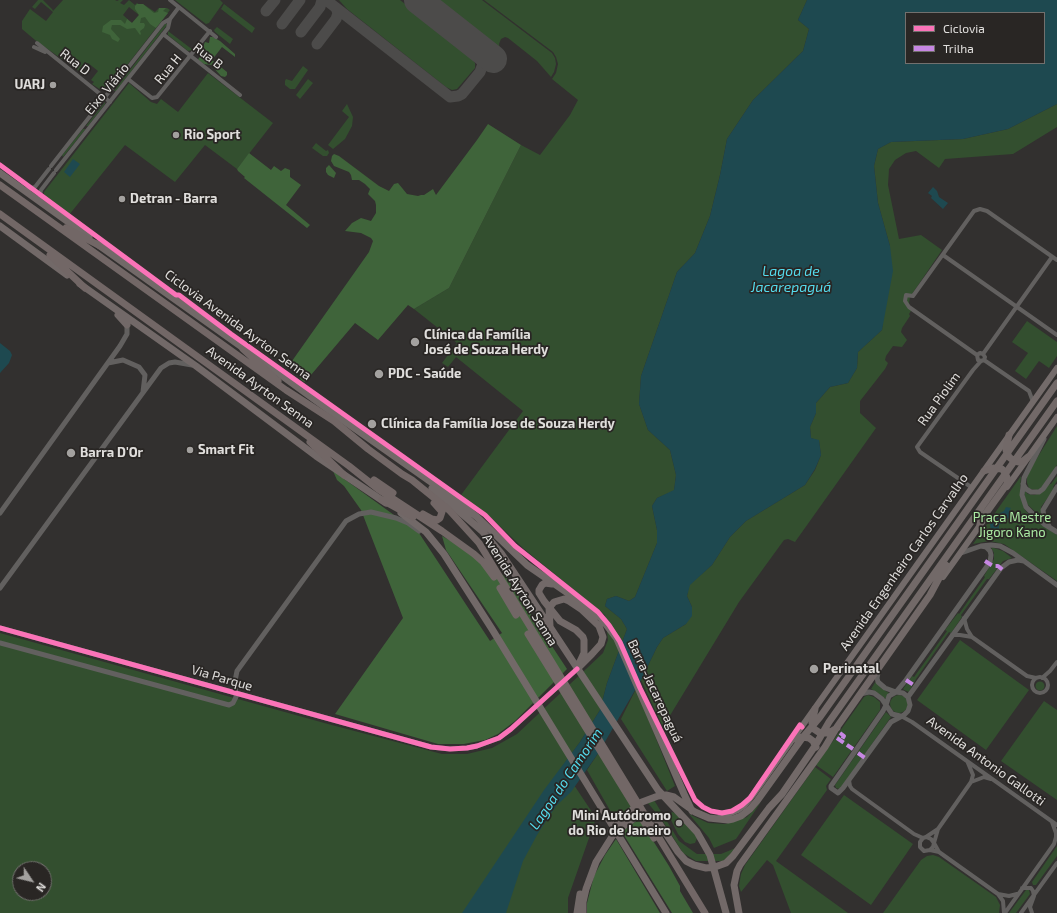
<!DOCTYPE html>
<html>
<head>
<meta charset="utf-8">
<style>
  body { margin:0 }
  #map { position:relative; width:1057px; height:913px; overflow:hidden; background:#32302f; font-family:"Exo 2",sans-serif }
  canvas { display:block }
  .legend { position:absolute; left:905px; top:12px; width:140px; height:52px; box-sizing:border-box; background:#292624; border:1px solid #72706e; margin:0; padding:5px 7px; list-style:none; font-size:12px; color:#e0dedc }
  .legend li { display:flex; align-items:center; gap:8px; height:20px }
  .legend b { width:20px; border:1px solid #72706e }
  .north { position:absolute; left:12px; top:861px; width:40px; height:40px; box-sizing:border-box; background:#292624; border:1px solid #72706e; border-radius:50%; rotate:125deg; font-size:11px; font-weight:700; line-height:16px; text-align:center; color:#e0dedc }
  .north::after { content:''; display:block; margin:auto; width:14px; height:18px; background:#a3a19f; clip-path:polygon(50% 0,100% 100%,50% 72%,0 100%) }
</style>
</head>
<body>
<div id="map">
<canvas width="1057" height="913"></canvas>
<ul class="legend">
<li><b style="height:5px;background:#fb73b8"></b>Ciclovia</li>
<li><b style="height:5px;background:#c787e3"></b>Trilha</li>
</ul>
<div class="north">N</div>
</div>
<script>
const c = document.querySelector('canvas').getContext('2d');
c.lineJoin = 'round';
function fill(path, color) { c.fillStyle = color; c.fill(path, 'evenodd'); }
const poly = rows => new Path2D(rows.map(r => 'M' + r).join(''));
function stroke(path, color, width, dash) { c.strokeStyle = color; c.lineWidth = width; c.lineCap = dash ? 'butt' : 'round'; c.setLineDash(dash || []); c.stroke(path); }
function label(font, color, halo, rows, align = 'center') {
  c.font = font + ' "Exo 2",sans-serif'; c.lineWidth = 3.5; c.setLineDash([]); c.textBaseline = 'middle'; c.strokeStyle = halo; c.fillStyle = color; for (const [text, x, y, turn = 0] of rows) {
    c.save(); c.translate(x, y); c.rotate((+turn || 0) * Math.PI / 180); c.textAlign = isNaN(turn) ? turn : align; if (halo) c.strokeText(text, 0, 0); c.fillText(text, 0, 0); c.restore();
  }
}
const green = poly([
  [38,0,43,0,52,9,53,11,63,0,115,0,117,1,119,0,123,0,120,3,124,5,129,0,135,5,137,3,142,6,143,4,155,12,159,8,167,8,170,10,110,87,107,89,101,90,92,84,94,82,91,80,98,71,88,63,80,72,35,40,22,29,22,21,30,9,46,21,53,12,41,2,35,9,32,7],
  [129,7,139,15,132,23,123,15],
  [175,0,220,0,223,3,209,23,206,24],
  [339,0,400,0,469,54,475,63,475,68,457,89,452,90,446,87,347,9],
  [437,0,482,0,552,53,555,58,556,64,554,72,551,77,537,61,508,38,505,37,501,39,499,44,500,50],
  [484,0,807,0,798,20,809,29,803,51,753,100,727,139,720,175,710,216,695,253,677,272,641,376,639,404,648,430,670,450,676,475,674,491,657,498,652,506,657,530,657,543,635,597,629,601,616,596,607,599,605,606,621,619,627,629,607,683,600,710,580,742,562,767,596,818,568,898,568,913,0,913,0,633,328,724,442,754,467,754,492,748,517,734,603,653,608,640,605,615,524,549,488,515,461,495,523,411,456,357,448,367,442,363,457,343,414,309,449,288,521,145,540,155,570,115,578,100,552,79,556,73,558,64,556,57,553,52],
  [20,869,44,869,44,893,20,893],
  [224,4,255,28,252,33,221,9],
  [165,24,167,24,167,25,116,91,114,91],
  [217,27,233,39,230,44,215,32,214,30],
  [168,31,193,50,188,51,168,35],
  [303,66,308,70,295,89,290,89,285,85,285,81,286,79,292,81],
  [208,73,273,123,237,169,205,145,175,182,125,145,69,215,44,197,44,192,129,83,151,102,157,104,161,99,178,112],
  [308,79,313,83,300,99,296,95],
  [105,102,105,104,88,126,86,126],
  [347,104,353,117,352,126,345,139,333,149,328,145,349,117,342,111],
  [1057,104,1057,127,1013,154,945,159,939,168,916,151,906,153,895,160,889,169,888,185,899,239,921,235,942,250,910,297,909,303,911,311,909,314,910,316,902,328,901,332,907,340,902,347,893,346,886,356,885,360,888,363,885,369,860,401,860,413,876,428,795,542,788,539,784,540,739,602,663,727,641,680,657,647,663,638,686,624,692,607,687,596,689,585,712,565,730,537,746,521,805,485,815,470,821,455,819,441,811,438,810,427,816,413,816,403,830,387,848,383,857,368,858,352,882,330,890,246,878,203,874,166,878,149,891,142,963,139,1008,129],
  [83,129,85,129,85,130,63,157,62,155],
  [316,143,326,151,328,150,329,153,327,156,323,156,312,148],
  [1027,321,1057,342,1057,356,1049,368,1039,361,1026,379,1015,371,1028,353,1012,342],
  [1057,426,1057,465,1041,488,1037,490,1031,489,1029,488,1027,483,1027,475,1032,466],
  [1021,476,1020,493,1025,510,1033,519,1057,535,1057,581,1004,544,989,541,973,544],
  [1057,476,1057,481,1053,487,1055,488,1041,507,1041,517,1028,505,1025,499,1024,490,1028,494,1034,495,1040,493,1050,484,1051,484],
  [991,547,1003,551,1012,558,1003,561,989,579,987,579,961,615,962,617,951,633,949,632,916,679,909,692,904,690,903,689,912,676,914,677,947,631,945,630,958,613,959,614,985,577,984,576,994,559,994,553],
  [960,640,1029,690,986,750,917,700],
  [876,681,881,688,889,693,886,699,875,691,871,689],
  '1035.5 686a4.5 4.5 0 1 1 9 0a4.5 4.5 0 1 1-9 0Z',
  [636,689,675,786,667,791,621,719],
  '890 704a9 9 0 1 1 18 0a9 9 0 1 1-18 0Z',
  [868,695,874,697,880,702,880,710,833,777,816,765,864,697],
  [1044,701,1057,710,1057,800,1001,761],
  [886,712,891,717,840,789,836,788,835,785],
  [599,752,633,805,616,821,587,770],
  [815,767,831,779,826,786,827,790,776,861,848,913,791,913,773,865,767,860,741,892,739,886,741,874,745,865],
  [844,795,913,844,871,905,801,855],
  [654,800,679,841,697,854,721,854,738,847,723,861,696,861,683,853,662,820,647,802],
  [761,802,736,839,714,848,709,838,689,814,708,823,725,824,747,817],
  [672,812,675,813,692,829,697,838,695,843,690,844,685,842,678,834,669,816],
  [1057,846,1057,856,1036,885,1033,885,1032,882],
  [933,855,939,857,996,897,1000,905,999,913,883,913,921,860,927,856],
  [1026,890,1029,890,1030,894,1016,913,1009,913]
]);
const forest = poly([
  [137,4,143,4,154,13,158,12,159,8,166,8,163,11,168,13,156,28,150,24,145,17,141,18,140,23,144,23,145,25,144,28,140,31,141,34,140,35,135,28,127,29,120,25,112,25,111,29,120,39,118,42,112,39,110,35,102,32,103,26,111,20,121,20,125,24,127,19,132,23,139,15,135,9,135,6],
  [210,37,213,37,220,41,235,54,235,57,222,47,212,60,227,72,227,75,225,77,221,76,211,65,204,64,198,60,200,56,198,53,198,51,202,49,205,42,209,43],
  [488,124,521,145,449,288,414,309,408,305,378,340,355,323,305,382,301,380,292,361,369,252,373,241,371,238,361,233,345,231,352,223,361,218,371,221,376,213,376,205,375,201,368,194,370,189,365,184,359,180,352,180,351,175,349,172,334,166,331,161,332,156,334,154,339,156,379,186,389,191,394,184,398,183,407,194,418,196,421,195,424,195,433,189,436,195,477,140],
  [249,153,271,170,274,166,281,171,285,168,290,170,290,177,301,185,286,205,310,225,307,228,244,178,245,177,238,171,237,169],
  [329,165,336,173,334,178,328,175,326,172,326,168],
  [333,471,419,533,490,641,502,633,446,550,442,536,471,552,507,578,567,669,515,721,498,734,485,740,464,744,438,744,335,714,403,618,361,510,344,486,337,480],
  [640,820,669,866,680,886,680,891,693,913,672,913,622,832,631,824],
  [616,839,660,913,587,913,587,903,594,876,605,855]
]);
const water = poly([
  [807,0,1057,0,1057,104,1008,129,963,139,891,142,878,149,874,166,878,203,890,246,893,271,882,330,858,352,857,368,848,383,830,387,816,403,816,413,810,427,811,438,819,440,821,455,815,469,805,485,746,521,730,537,712,565,690,585,687,596,692,607,692,616,686,624,663,638,657,647,641,680,599,752,571,792,556,806,537,835,523,861,506,913,462,913,544,790,580,742,600,710,607,683,627,629,621,619,605,606,607,599,616,596,629,601,635,597,657,543,657,530,652,506,657,498,674,490,676,475,670,450,648,430,639,404,641,376,677,272,695,253,710,216,720,175,727,139,753,100,803,51,809,29,798,20],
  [906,13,1044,13,1044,63,906,63],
  [73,159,80,164,70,177,64,172],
  [933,187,937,191,939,197,948,203,943,209,931,198,932,196,928,193],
  [0,343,10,351,12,355,9,363,0,373],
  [1006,507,1011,508,1009,511,1012,517,1004,520,1002,523,999,525,999,529,996,530,994,528,991,530,990,524,994,522,1000,513,1004,511]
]);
const taxiway = poly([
  [326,0,450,97,458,96,462,94,480,72,483,64,481,49],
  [266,11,275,0],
  [282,24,300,0],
  [301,32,320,7,322,0],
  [317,44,336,19,338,13,336,8]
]);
const runway = poly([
  [418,0,493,59]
]);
const minor = poly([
  [170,0,216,37],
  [163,34,240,95],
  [37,43,110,102],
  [34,47,45,52],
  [128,79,152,98,157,97,210,31],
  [51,166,163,23,170,19],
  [56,170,168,28,170,19,179,7],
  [25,190,35,187,49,169],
  [39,201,41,190,54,173],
  [943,255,1057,335],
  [983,354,980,353,977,355,978,360,981,361,984,360,985,357,983,354,1052,257],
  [977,355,909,307,905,301,906,295,913,296,974,211,980,209,987,211,1057,260],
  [984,360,1029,391,1033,402],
  [971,487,920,452,917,447,973,370,981,361],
  [964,618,967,629,972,637],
  [952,635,960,635,972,637,1027,676,1036,678],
  '1032 685a8 8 0 1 1 16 0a8 8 0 1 1-16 0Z',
  [1042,678,1050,671,1057,662],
  [901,716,912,722,1057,825],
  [968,763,973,775,971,782,979,779,984,777,991,779],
  [849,780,850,786,852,789,914,834,923,838,926,837,931,839,934,843,933,847,930,850,924,851,920,847,920,842,923,838],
  [938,829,971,782],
  [926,837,938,829,934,843,939,852],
  [930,850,939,852,998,894],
  [1022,888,1031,888,1033,891,1034,896,1030,907,1032,913],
  [1004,913,1003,901,998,894,1009,896,1017,894],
  [1005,913,1054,844,1056,837,1056,833,1052,822],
  [1021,913,1057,863]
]);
const tertiary = poly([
  [108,363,123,360,139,367,145,375,143,392],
  [1044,439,1024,478,1022,495,1026,507,1031,512,1044,524,1057,532],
  [1023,484,1026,489,1031,492,1039,492,1043,489,1057,469],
  [0,513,120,346,127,334,127,325],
  [1049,526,1044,518,1043,510,1057,487],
  [961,553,981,546,991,545,1000,546,1013,553,1057,585],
  [0,588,161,368,169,363,175,362,192,365],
  [0,628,431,747,450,749,467,748,477,746,499,738,511,729,577,669],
  [0,643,229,705,233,703,236,697,235,681,237,671,346,521,359,514,371,512,396,518,408,523,419,531],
  [879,668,877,678,878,682,885,688,896,692,906,680,990,562,991,555,990,551,986,547,981,546],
  [860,694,869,692,874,693,882,699,886,705,883,711,831,786,831,788,838,793,843,788,891,722,904,715,908,711,910,705,908,697,903,693,896,692,889,696,886,705,892,714,900,716],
  [908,697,1001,568,1009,562,1018,560,1024,561]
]);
const primary = poly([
  [1007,487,1057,417],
  [943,577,983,521],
  [719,818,738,810,745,805,753,795,1057,368]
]);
const trunk = poly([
  [0,173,89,237],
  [0,226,67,275],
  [97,244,274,370,337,416,445,492,477,517,527,565,575,598,601,618,617,639,684,794,692,811],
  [80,284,196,366,316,456,386,503],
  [118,315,127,325],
  [1009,435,1006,450,1009,457,1014,461,1019,462,1023,461,1028,457],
  [432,488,482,531,501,553,658,790,697,832,710,855,726,913],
  [401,513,426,532,444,554,492,629,666,913],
  [980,524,981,520,1007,484,1008,480,1005,473,1002,469,993,468,984,471],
  [552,584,545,583,542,585,539,590,539,593,544,601,560,621,576,630,583,637,584,640,584,653,578,666],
  [550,626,549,608,554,602,564,599,569,601,581,609,599,626,603,637,601,644,592,654,577,669],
  [815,709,812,723,814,729,820,733,827,733,832,731,837,728],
  [793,739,803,737,809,738,813,741,816,747],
  [611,831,632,810,642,802,658,796,666,795,674,797,695,812,709,818,728,820,733,819,741,816,750,809,757,801,803,737,820,717,1057,383],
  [577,913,580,894],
  [583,913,583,902,586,889,596,862,613,835,625,825,636,817,644,814,651,816,657,820,678,852,686,861,694,865,706,868,715,867,726,863,733,856,769,808,782,794,815,746,829,722,1057,401],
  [739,913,734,885,737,871,740,865,825,747,837,727,930,595,946,565]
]);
const motorway = poly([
  [0,185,286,390,334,421,368,449,402,474,412,480,449,510,479,543,705,913],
  [0,214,349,466,378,489,442,531,474,554,483,562,494,577],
  [66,228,102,247],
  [50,255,85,288],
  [243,349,278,381],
  [310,442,344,475],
  [374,480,393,493],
  [382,500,413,517],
  [423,514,432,519,437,520,440,518,442,512,434,503],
  [500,588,516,615],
  [528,634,654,838]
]);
const quiet = poly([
  [985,561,993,566,998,566,1004,571],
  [906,680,915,686],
  [840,733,844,736,841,741],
  [837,738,853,749],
  [858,753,865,758]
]);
const cycleway = poly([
  [0,165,176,295,179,295,231,334,485,515,515,546,598,612,609,625,620,642,640,688,695,800,703,807,711,811,722,813,732,811,742,805,750,798,800,725,802,727],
  [0,628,431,747,450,749,467,748,477,746,499,738,511,729,577,669]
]);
const markers = [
  [53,85,4,"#a3a19f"],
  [176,135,4,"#a3a19f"],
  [122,199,4,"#a3a19f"],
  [415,342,5,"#a3a19f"],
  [379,374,5,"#a3a19f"],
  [372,424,5,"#a3a19f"],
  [190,450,4,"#a3a19f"],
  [71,453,5,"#a3a19f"],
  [814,669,5,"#a3a19f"],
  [679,823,4,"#a3a19f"]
];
const streetNames = [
  ["Rua B",208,56,38],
  ["Rua D",75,62,38],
  ["Rua H",168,69,-51],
  ["Eixo Viário",107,89,-51],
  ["Ciclovia Avenida Ayrton Senna",238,325,36],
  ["Avenida Ayrton Senna",260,387,36],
  ["Rua Piolim",939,399,-54],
  ["Avenida Engenheiro Carlos Carvalho",904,562,-55],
  ["Avenida Ayrton Senna",520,590,58],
  ["Via Parque",222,678,16],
  ["Barra-Jacarepaguá",655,691,65],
  ["Avenida Antonio Gallotti",986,761,36]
];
const poiNames = [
  ["UARJ",45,85,"right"],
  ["Rio Sport",184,135],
  ["Detran - Barra",130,199],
  ["Clínica da Família",424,335],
  ["José de Souza Herdy",424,350],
  ["PDC - Saúde",388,374],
  ["Clínica da Família Jose de Souza Herdy",381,424],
  ["Smart Fit",198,450],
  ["Barra D'Or",80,453],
  ["Perinatal",823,669],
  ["Mini Autódromo",671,816,"right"],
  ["do Rio de Janeiro",671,831,"right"]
];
const parkNames = [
  ["Praça Mestre",1012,518],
  ["Jigoro Kano",1012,533]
];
const waterNames = [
  ["Lagoa de",791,271],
  ["Jacarepaguá",791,287],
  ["Lagoa do Camorim",566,779,-56]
];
fill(green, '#334f2f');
fill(forest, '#3f643a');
fill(water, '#1e4950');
stroke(taxiway, '#4c4b4a', 11);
stroke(runway, '#4c4b4a', 28);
stroke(minor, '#62605f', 4);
stroke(tertiary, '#62605f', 5);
stroke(primary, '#736b6a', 6);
stroke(trunk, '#726968', 7);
stroke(motorway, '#726766', 7);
stroke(quiet, '#c787e3', 4, [8, 4]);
stroke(cycleway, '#fb73b8', 5);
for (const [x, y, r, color] of markers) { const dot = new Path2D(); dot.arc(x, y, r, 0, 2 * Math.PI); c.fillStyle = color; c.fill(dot); stroke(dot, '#292624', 1.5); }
label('13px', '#e0dedc', '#292624', streetNames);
label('bold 13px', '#e0dedc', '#292624', poiNames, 'left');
label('13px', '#abeba3', '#292624', parkNames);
label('italic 14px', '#54dbed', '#292624', waterNames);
</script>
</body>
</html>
